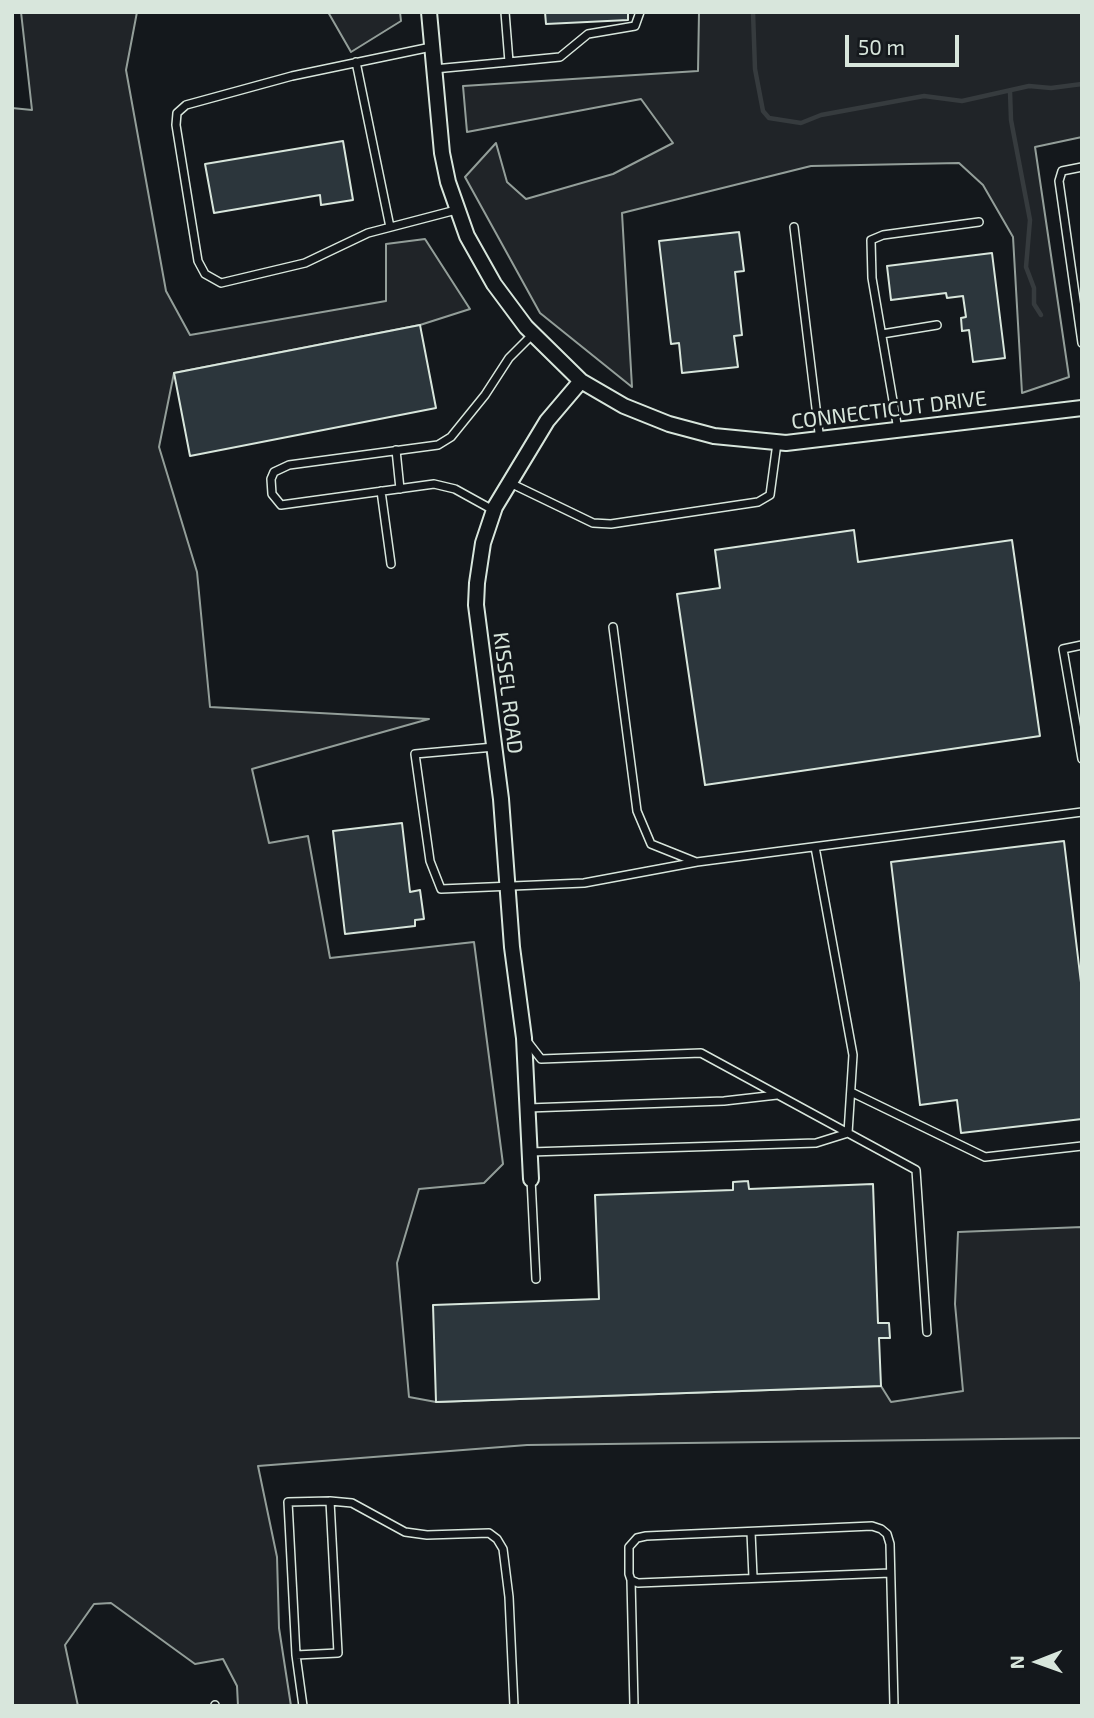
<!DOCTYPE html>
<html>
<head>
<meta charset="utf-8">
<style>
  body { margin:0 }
  #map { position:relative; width:1094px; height:1718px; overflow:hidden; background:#14181c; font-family:"Exo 2",sans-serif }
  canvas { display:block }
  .frame { position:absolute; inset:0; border:14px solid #d8e6dc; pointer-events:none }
  .north { position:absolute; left:1003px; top:1627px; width:70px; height:70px; -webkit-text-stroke:5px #14181c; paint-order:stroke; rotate:269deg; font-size:19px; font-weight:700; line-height:28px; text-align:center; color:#d8e6dc }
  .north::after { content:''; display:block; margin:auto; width:24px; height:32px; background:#d8e6dc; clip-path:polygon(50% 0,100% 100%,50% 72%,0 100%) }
  .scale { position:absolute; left:845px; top:35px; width:114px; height:32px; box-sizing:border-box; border:4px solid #d8e6dc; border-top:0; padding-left:9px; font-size:21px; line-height:24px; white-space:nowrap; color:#d8e6dc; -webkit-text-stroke:5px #14181c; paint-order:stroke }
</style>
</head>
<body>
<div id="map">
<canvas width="1094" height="1718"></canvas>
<div class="frame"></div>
<div class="north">N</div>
<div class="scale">50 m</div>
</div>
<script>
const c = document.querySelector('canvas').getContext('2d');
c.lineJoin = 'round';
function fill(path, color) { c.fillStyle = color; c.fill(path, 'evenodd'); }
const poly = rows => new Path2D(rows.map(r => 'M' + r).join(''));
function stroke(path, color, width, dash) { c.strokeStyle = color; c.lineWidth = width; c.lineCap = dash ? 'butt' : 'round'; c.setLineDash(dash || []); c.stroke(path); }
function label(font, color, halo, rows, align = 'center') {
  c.font = font + ' "Exo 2",sans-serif'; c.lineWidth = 5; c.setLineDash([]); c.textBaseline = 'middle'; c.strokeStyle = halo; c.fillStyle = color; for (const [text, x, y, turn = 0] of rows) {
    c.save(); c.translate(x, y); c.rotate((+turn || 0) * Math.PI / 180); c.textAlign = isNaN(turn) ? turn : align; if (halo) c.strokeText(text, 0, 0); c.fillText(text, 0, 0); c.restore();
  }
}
const green = poly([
  [21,12,137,12,126,70,166,291,190,335,386,301,386,244,425,239,470,309,420,325,174,373,159,447,197,572,210,707,429,719,252,769,269,843,308,836,330,958,474,942,503,1164,484,1183,419,1189,397,1263,409,1397,436,1402,881,1386,891,1402,963,1391,955,1304,958,1232,1082,1227,1082,1438,527,1445,258,1466,277,1557,279,1628,291,1706,238,1706,237,1686,223,1659,195,1664,111,1603,94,1604,65,1645,78,1706,12,1706,12,108,32,110,21,12],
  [328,12,400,12,401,21,351,52,328,12],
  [699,12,1082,12,1082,137,1035,147,1069,377,1022,393,1013,237,983,185,959,163,811,166,622,213,632,387,540,313,465,177,496,143,507,182,526,199,613,174,673,143,641,99,467,132,463,86,698,71,699,12]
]);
const stream = poly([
  [753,12,755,69,763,111,769,118,801,123,821,115,924,96,962,101,1029,86,1051,88,1082,84],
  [1010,91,1011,120,1030,220,1026,267,1034,288,1034,304,1041,315]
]);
const building = poly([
  [545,12,628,12,628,20,546,24,545,12],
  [343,141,353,200,321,205,320,195,214,213,205,164,343,141],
  [739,232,744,271,735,272,742,335,734,336,738,367,682,373,679,343,671,344,659,241,739,232],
  [992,253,1005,358,973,362,969,330,962,331,961,318,966,317,963,296,947,298,946,293,891,300,887,266,992,253],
  [420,325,436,408,190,456,174,373,420,325],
  [854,530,858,562,1012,540,1040,736,705,785,677,594,720,588,715,550,854,530],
  [402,823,410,892,420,890,424,919,415,920,415,926,345,934,333,831,402,823],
  [1064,841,1082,991,1082,1119,961,1133,957,1100,920,1105,891,862,1064,841],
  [748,1181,749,1189,873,1184,878,1323,889,1323,890,1338,879,1338,881,1386,436,1402,433,1305,599,1299,595,1195,733,1190,733,1182,748,1181]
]);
const service = poly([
  [431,47,292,76,186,105,177,113,176,125,198,261,205,274,221,283,305,263,368,233,456,210],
  [356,62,390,227],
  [509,62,560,57,588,34,635,26,640,12],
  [434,69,509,62,505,12],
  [1082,167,1062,171,1059,181,1082,343],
  [794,227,820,441],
  [882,334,937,325],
  [898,430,872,278,871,240,883,235,979,222],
  [396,450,400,489],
  [508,482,593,523,611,524,758,502,770,495,777,443],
  [381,491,391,564],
  [493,510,455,489,434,484,281,505,272,494,271,479,274,472,289,465,438,445,451,437,485,395,509,358,533,334],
  [613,627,637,811,651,844,696,862],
  [1082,645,1063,649,1082,759],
  [494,747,415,754,430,861,441,889,584,883,697,862,1082,812],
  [527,1041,541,1059,701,1053,916,1170,927,1332],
  [851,1092,985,1157,1082,1146],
  [528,1108,724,1101,777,1095],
  [530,1152,816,1143,848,1133,853,1055,815,847],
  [531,1179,536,1279],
  [330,1501,352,1503,405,1532,427,1535,489,1533,497,1539,503,1549,509,1597,514,1706],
  [751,1532,753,1577],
  [890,1573,638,1583,631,1580,629,1574,629,1547,637,1538,646,1536,872,1526,881,1529,887,1534,890,1544,894,1706],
  [631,1580,634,1706],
  [296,1655,338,1653,330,1501,288,1502,296,1655,303,1706],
  [215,1705,215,1706]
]);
const minor = poly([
  [429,12,442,153,448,182,467,236,494,284,526,327,581,381,624,406,669,424,714,436,786,443,1082,408],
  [531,1179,524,1038,512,947,501,799,476,605,477,583,483,543,495,507,547,421,581,381]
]);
const streetNames = [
  ["CONNECTICUT DRIVE",889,410,-7],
  ["KISSEL ROAD",508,693,83]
];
fill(green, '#202428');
stroke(green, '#939e99', 2);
stroke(stream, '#363b3e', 4.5);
fill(building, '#2c363c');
stroke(building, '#d8e6dc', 2);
stroke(service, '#d8e6dc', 10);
stroke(minor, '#d8e6dc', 18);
stroke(service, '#14181c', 7);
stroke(minor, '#14181c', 14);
label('21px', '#d8e6dc', '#14181c', streetNames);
</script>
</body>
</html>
